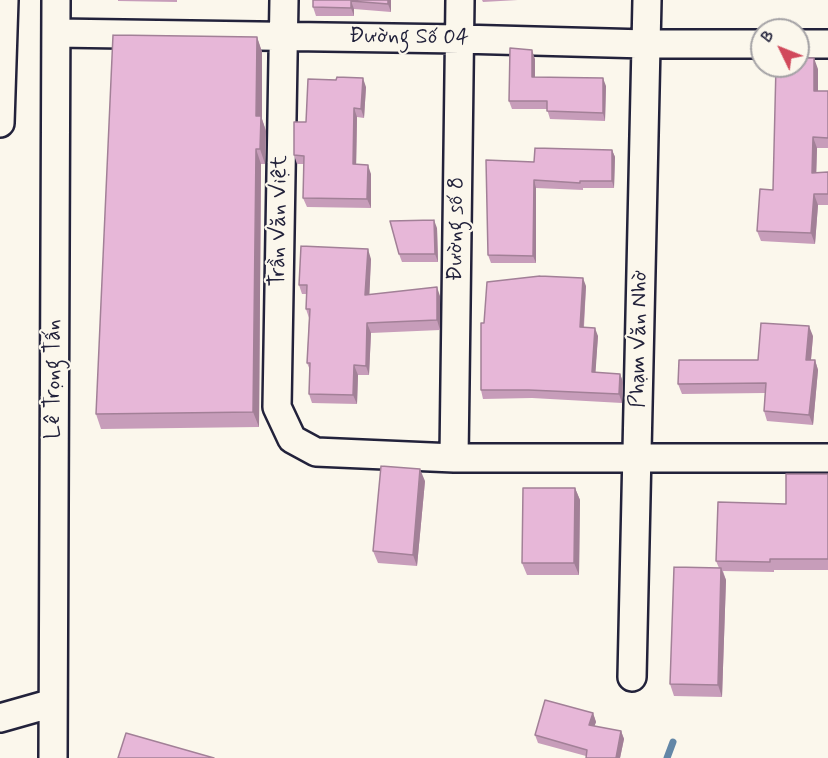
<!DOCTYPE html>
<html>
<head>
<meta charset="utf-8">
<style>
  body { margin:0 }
  #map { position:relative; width:828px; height:758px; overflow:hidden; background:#fbf7ec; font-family:Mynerve,sans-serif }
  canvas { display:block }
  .north { position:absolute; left:750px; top:18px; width:60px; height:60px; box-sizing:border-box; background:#fbf7ec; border:2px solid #a4a2a5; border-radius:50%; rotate:313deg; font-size:16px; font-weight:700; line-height:24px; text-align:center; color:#22223b }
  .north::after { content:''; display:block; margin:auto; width:21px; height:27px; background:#d1495b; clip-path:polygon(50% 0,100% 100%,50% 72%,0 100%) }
</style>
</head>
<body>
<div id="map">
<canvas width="828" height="758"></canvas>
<div class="north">B</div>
</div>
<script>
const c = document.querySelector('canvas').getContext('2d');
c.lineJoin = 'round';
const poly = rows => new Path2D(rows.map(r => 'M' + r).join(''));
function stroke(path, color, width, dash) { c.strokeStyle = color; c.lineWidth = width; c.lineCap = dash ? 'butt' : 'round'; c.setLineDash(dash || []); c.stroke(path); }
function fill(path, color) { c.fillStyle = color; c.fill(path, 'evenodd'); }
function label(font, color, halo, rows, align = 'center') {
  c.font = font + ' Mynerve,sans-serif'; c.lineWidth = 4.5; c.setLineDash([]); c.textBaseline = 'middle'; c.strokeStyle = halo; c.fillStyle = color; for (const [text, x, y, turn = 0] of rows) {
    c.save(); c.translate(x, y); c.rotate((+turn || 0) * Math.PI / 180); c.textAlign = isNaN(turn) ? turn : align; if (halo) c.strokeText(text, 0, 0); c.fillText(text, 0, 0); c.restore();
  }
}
const stream = poly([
  [667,758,673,742]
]);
const minor = poly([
  [284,0,277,407,292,439,316,452,454,458,828,458],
  [56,33,460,39,646,44,762,44],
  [798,44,828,44],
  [0,123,4,0],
  [454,458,460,0],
  [632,677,647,0],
  [0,718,53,703],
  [53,758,56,0]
]);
const wall = poly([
  [118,0,177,0,177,2,118,1],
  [313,0,391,0,391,12,354,9,354,16,316,16,313,7],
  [482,0,518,0,483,2],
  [257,37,262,52,262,119,266,131,265,164,261,164,259,427,101,429,96,414],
  [535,59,535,77,606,86,605,121,550,119,547,109,512,109,509,101],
  [818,69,818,91,828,91,828,148,817,148,816,173,828,172,828,205,818,205,815,244,761,241,757,231],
  [366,87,364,118,357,117,356,164,371,174,371,208,307,207,303,198,304,164,297,164,294,155,306,122],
  [612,150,615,157,614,188,583,188,583,190,536,188,536,263,491,263,488,255,534,162],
  [437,228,438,262,402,262,399,254],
  [371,259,369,294,440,296,440,330,371,333,369,375,358,375,357,404,312,403,309,394,310,370,307,363,309,318,306,309,307,294,302,294,299,285],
  [586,286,584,327,598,336,595,373,620,374,623,382,622,403,532,398,483,399,481,390],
  [813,336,811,360,815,360,818,370,813,425,767,421,764,411,765,393,682,394,678,384,758,360],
  [828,474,828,570,774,570,774,572,723,571,726,580,722,697,674,696,670,684,719,568,716,561,786,504],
  [425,481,417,566,378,563,373,551],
  [575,488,580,500,579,575,527,575,522,563],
  [593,713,596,722,594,726,621,731,624,739,620,758,586,758,586,756,538,743,535,735]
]);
const shadedWall = poly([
  [388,0,391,0,391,12,388,4],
  [351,1,354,9,354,16,351,8],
  [257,37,262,52,262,119,266,131,265,164,260,149,256,116],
  [532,50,535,59,535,85,532,77],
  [814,58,818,69,818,102,814,91],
  [363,78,366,87,364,118,361,109],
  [603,78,606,86,605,121,603,113],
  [354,108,357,117,356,173,353,164],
  [813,137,817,148,816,184,812,173],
  [256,149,261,164,259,427,253,412],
  [612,150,615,157,614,188,612,181],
  [368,165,371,174,371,208,367,199],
  [534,180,536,188,536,263,533,256],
  [814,194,818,205,815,244,811,233],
  [434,220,437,228,438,262,435,254],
  [368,249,371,259,369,304,365,295],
  [583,278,586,286,583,335,580,327],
  [437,287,440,296,440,330,437,320],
  [367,323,371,333,369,375,366,366],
  [809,326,813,336,810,370,806,360],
  [595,328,598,336,595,380,592,372],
  [815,360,818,370,813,425,809,415],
  [354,365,358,375,357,404,353,395],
  [620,374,623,382,622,403,619,394],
  [420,469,425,481,417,566,413,555],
  [575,488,580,500,579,575,574,563],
  [721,568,726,580,722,697,718,685],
  [593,713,596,722,592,733,589,725],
  [621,731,624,739,620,758,616,758]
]);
const building = poly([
  [313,0,388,0,388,4,351,1,351,8,313,7,313,0],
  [113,35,257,37,256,116,261,116,260,149,256,149,253,412,96,414,113,35],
  [510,48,532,50,532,77,603,78,603,113,547,111,547,101,509,101,510,48],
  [798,58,814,58,814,91,828,91,828,138,813,137,812,173,828,172,828,194,814,194,811,233,757,231,760,189,773,190,776,66,798,66,798,58],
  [337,77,363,78,361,109,354,108,353,164,368,165,367,199,303,198,304,156,294,155,294,122,306,122,308,79,336,80,337,77],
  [535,148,612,150,612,181,580,181,580,183,534,180,533,256,488,255,486,160,534,162,535,148],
  [434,220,435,254,399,254,390,221,434,220],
  [301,246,368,249,365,295,437,287,437,320,367,323,366,366,354,365,353,395,309,394,310,363,307,363,310,309,306,309,307,285,299,285,301,246],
  [540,276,583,278,580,327,595,328,592,372,620,374,619,394,529,390,481,390,481,323,484,323,487,282,540,276],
  [761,323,809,326,806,360,815,360,809,415,764,411,766,383,678,384,679,360,758,360,761,323],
  [381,466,420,469,413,555,373,551,381,466],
  [786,474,828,474,828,559,770,559,770,562,716,561,718,502,786,504,786,474],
  [523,488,575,488,574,563,522,563,523,488],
  [674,567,721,568,718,685,670,684,674,567],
  [545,700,593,713,589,725,621,731,616,758,586,758,587,750,535,735,545,700],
  [126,733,214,758,118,758,126,733]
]);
const streetNames = [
  ["Đường Số 04",409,38,1],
  ["Trần Văn Việt",280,221,-89],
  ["Đường số 8",457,229,-89],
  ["Phạm Văn Nhờ",640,339,-89],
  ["Lê Trọng Tấn",54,379,-90]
];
stroke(stream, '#6387a7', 7);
stroke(minor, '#22223b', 32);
stroke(minor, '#fbf7ec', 27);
fill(wall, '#c79dba');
fill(shadedWall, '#a28097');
fill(building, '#e7b7d8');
stroke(building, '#a28097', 1.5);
label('22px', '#22223b', '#fbf7ec', streetNames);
</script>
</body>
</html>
